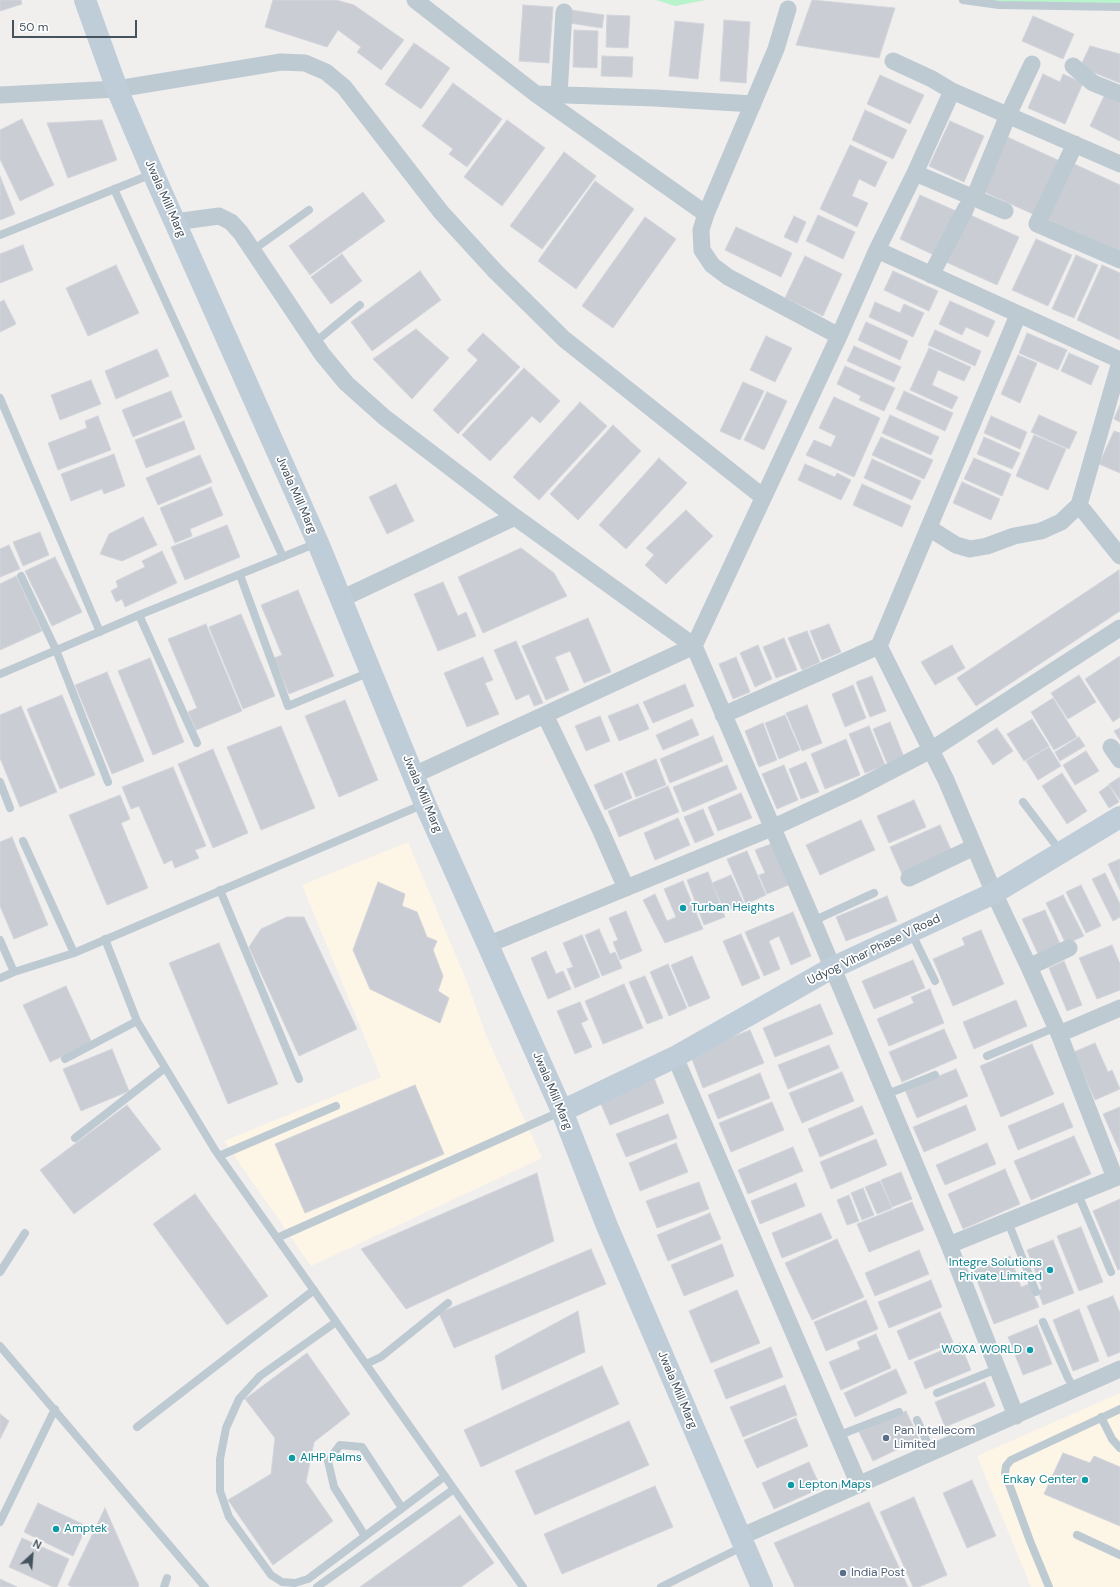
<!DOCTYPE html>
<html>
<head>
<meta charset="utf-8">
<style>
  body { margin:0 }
  #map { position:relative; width:1120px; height:1587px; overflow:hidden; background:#f1eeee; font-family:"DM Sans",sans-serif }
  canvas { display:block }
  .north { position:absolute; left:12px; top:1535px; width:40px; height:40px; -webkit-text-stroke:3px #fff; paint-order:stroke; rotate:26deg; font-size:11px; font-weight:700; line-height:16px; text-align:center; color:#45535e }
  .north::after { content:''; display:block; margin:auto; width:14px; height:18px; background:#45535e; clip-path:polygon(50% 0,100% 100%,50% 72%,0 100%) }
  .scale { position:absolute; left:12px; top:20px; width:125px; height:18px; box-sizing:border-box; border:2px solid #45535e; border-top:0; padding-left:5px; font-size:12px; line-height:14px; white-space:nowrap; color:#45535e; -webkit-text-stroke:3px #fff; paint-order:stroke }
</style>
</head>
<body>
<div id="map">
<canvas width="1120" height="1587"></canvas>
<div class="north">N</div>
<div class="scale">50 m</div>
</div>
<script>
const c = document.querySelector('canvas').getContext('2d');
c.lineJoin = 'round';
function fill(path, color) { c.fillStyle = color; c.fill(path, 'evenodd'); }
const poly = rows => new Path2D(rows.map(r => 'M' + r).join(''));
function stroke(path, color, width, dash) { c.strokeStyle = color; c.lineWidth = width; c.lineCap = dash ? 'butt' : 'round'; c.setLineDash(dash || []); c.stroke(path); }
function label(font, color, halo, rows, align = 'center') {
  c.font = font + ' "DM Sans",sans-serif'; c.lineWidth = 3.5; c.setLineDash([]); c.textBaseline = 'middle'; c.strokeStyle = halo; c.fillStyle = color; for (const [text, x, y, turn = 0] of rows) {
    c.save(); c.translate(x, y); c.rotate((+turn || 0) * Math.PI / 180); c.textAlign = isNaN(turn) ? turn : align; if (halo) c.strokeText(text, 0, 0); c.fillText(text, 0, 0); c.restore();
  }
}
const commercial = poly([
  [408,842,467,982,486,1035,542,1158,311,1266,224,1141,381,1077,302,885],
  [1120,1393,1120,1587,1031,1587,977,1456]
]);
const green = poly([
  [656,0,706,0,675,6],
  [963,0,1120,0,1120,7]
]);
const building = poly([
  [0,0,21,0,22,4,0,11,0,0],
  [273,0,336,0,354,5,404,40,381,70,357,52,361,47,338,30,327,47,265,27,273,0],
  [812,0,895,8,879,58,796,45,812,0],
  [523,5,553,7,549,63,519,61,523,5],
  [571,10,604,15,602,28,569,23,571,10],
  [607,15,630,16,628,48,606,47,607,15],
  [1033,16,1074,34,1063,59,1022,41,1033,16],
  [724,20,750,22,746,83,720,81,724,20],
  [675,21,704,24,698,79,669,76,675,21],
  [574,30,598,31,597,68,573,67,574,30],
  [414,43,450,68,421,109,385,84,414,43],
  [1090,46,1120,54,1120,83,1080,67,1090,46],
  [602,56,633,57,632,77,601,76,602,56],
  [1043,74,1060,82,1063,74,1083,83,1065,124,1028,108,1043,74],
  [880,75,924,95,910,124,867,104,880,75],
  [453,83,502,119,467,167,449,154,453,149,422,126,453,83],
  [1105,94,1120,101,1120,141,1090,126,1105,94],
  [865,110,907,130,893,159,852,140,865,110],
  [22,119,54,185,20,201,0,159,0,130,22,119],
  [102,120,117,160,68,178,47,123,102,120],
  [507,120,545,148,502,206,464,177,507,120],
  [950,121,984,136,964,182,929,166,950,121],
  [1005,136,1060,161,1035,215,980,190,1005,136],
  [850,145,887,162,875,187,859,179,852,196,868,203,857,227,820,209,850,145],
  [564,152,596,176,542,249,510,226,564,152],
  [1072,163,1120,185,1120,252,1047,219,1072,163],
  [0,176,15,214,0,220,0,176],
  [595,181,634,209,576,289,538,261,595,181],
  [363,192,385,221,310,275,289,246,363,192],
  [920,195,956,211,936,256,900,239,920,195],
  [968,214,1019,237,997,285,946,262,968,214],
  [818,215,855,232,843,259,806,241,818,215],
  [794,216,806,222,797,243,784,237,794,216],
  [645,217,676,239,613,328,582,306,645,217],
  [736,227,792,253,781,277,725,250,736,227],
  [1036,239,1072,255,1048,306,1012,290,1036,239],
  [23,245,33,270,0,283,0,254,23,245],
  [342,254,362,281,331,304,311,277,342,254],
  [1076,255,1098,265,1074,318,1052,309,1076,255],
  [805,256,842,274,823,316,785,298,805,256],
  [116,265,139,313,88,336,66,288,116,265],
  [1102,265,1120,273,1120,340,1077,320,1102,265],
  [420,271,441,300,372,351,351,322,420,271],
  [893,271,938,291,929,311,884,290,893,271],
  [4,300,16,324,0,332,0,302,4,300],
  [950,301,995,321,988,337,966,327,962,335,939,324,950,301],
  [875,302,900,313,904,304,924,313,913,337,869,317,875,302],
  [866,322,908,341,900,360,858,340,866,322],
  [416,329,449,358,412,399,373,359,416,329],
  [935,330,981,351,975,366,928,345,935,330],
  [483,333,520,367,458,434,433,410,478,360,467,350,483,333],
  [1027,333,1067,350,1058,370,1019,353,1027,333],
  [766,336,792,348,775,382,750,370,766,336],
  [854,346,901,367,894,382,847,361,854,346],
  [929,348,971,367,964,381,938,370,932,385,958,397,952,409,910,390,929,348],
  [157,349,169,376,116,399,105,371,157,349],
  [1069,353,1099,366,1091,385,1061,371,1069,353],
  [1018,355,1037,363,1020,403,1001,394,1018,355],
  [845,366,895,388,884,411,859,400,861,396,837,384,845,366],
  [524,368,560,401,540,423,532,416,490,461,462,435,524,368],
  [91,380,101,404,60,420,51,395,91,380],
  [743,382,764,391,740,440,720,431,743,382],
  [171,391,182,417,133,437,122,410,171,391],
  [904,391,953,413,945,431,896,409,904,391],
  [767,392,787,401,764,450,744,440,767,392],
  [834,397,880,418,854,477,806,455,814,440,831,447,836,436,819,428,834,397],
  [580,402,607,426,539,500,513,477,580,402],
  [1120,405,1120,422,1114,419,1120,405],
  [890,415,939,437,931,455,882,433,890,415],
  [1039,415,1077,432,1069,449,1031,432,1039,415],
  [98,416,111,450,58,470,48,443,87,428,85,421,98,416],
  [991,416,1027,432,1020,449,984,433,991,416],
  [184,421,195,449,146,468,135,440,184,421],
  [613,425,641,451,578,520,550,494,613,425],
  [1114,431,1120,433,1120,473,1099,464,1114,431],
  [1034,435,1066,449,1048,490,1016,476,1034,435],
  [881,437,933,460,924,479,872,455,881,437],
  [984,437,1020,453,1012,469,977,454,984,437],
  [114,454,125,486,104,494,102,489,71,501,61,474,114,454],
  [200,455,212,482,158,505,146,478,200,455],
  [659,458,687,483,626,549,599,525,659,458],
  [974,458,1011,474,1002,496,964,479,974,458],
  [872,459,921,481,912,500,864,478,872,459],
  [805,464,835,477,837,473,851,480,841,500,798,480,805,464],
  [962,482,1000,499,991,520,953,503,962,482],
  [396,484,414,521,387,534,369,497,396,484],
  [862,484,911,506,902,527,853,505,862,484],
  [211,487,223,515,190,529,192,536,175,543,160,508,211,487],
  [686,510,713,536,666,584,645,565,654,555,646,548,686,510],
  [143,517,157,545,122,561,100,554,109,534,143,517],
  [227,525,240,557,185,580,171,547,227,525],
  [40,532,49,555,23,566,13,542,40,532],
  [9,545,20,569,0,577,0,549,9,545],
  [521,548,554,573,567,596,483,633,458,577,521,548],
  [162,551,177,583,125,607,122,599,116,602,111,591,118,587,116,581,145,567,142,561,162,551],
  [55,557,82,612,52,626,25,571,55,557],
  [1119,570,1120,611,976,706,957,678,1119,570],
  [16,576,42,631,0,650,0,584,16,576],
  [443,582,458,616,466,612,476,636,438,651,414,594,443,582],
  [298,590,334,676,289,694,274,658,282,655,261,605,298,590],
  [241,614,275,696,243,709,209,627,241,614],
  [588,618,611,672,584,683,570,651,555,657,569,690,546,700,522,646,588,618],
  [206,624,242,711,196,730,188,712,197,708,168,639,206,624],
  [829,624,841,652,822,660,810,631,829,624],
  [807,631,820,662,802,670,788,638,807,631],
  [784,638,797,670,776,678,763,647,784,638],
  [516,641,543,703,534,706,529,694,516,700,494,650,516,641],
  [758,645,772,679,755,687,740,653,758,645],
  [952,645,965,668,935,685,921,662,952,645],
  [1120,656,1120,717,1113,722,1085,679,1120,656],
  [483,657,493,680,485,683,499,714,467,727,444,673,483,657],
  [736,657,750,692,733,699,719,664,736,657],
  [150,658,184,742,153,755,118,671,150,658],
  [107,672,144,761,112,774,75,685,107,672],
  [1079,675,1096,702,1068,719,1051,693,1079,675],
  [872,676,886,711,870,717,856,682,872,676],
  [685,684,694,706,653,723,643,702,685,684],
  [853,685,866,718,845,727,832,694,853,685],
  [62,695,95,775,60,789,27,709,62,695],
  [1053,698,1077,737,1054,750,1031,712,1053,698],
  [345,700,378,780,339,797,305,716,345,700],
  [638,704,649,729,619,741,608,716,638,704],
  [807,705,822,743,802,751,786,713,807,705],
  [21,706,57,792,20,807,0,758,0,715,21,706],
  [785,715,800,750,779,759,765,723,785,715],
  [600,716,610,741,586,751,575,726,600,716],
  [692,719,699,735,663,750,656,735,692,719],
  [1032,719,1049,746,1024,761,1007,734,1032,719],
  [890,722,904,757,887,763,873,729,890,722],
  [763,723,777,760,759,767,745,731,763,723],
  [281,726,315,808,261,830,227,747,281,726],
  [869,726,885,765,865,773,849,734,869,726],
  [997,728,1013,751,993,765,977,741,997,728],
  [1120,728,1120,740,1114,731,1120,728],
  [713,736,723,761,670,783,660,759,713,736],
  [1079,737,1085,746,1060,761,1055,752,1079,737],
  [846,739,860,775,825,789,811,754,846,739],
  [1049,747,1061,766,1038,780,1026,761,1049,747],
  [213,749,248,833,213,848,178,764,213,749],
  [1086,751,1099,771,1075,785,1063,765,1086,751],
  [656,759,666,785,636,797,625,772,656,759],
  [806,762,819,792,801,799,789,769,806,762],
  [727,765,737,789,683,812,673,787,727,765],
  [784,765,798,800,777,809,762,774,784,765],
  [173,767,206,846,195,850,199,858,175,868,172,860,164,864,139,806,131,809,122,787,173,767],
  [622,773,632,798,605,810,594,785,622,773],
  [1062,773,1087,811,1067,824,1042,786,1062,773],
  [1120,777,1120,800,1109,784,1120,777],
  [1109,785,1119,802,1109,808,1099,792,1109,785],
  [668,786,679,812,619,837,608,811,668,786],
  [741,793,752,818,718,831,708,807,741,793],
  [120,795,130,819,121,823,148,888,107,905,69,815,120,795],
  [914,800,926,827,889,843,877,816,914,800],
  [703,809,714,835,695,843,684,817,703,809],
  [678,818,690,845,655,860,644,833,678,818],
  [861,820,875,850,820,875,806,845,861,820],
  [940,825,952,852,902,874,890,847,940,825],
  [12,837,48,925,14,939,0,906,0,842,12,837],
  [776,842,793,883,767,894,759,875,765,873,755,850,776,842],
  [747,851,766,895,746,904,727,859,747,851],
  [1120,859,1120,890,1108,864,1120,859],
  [708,872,725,917,704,925,687,880,708,872],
  [1105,873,1120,904,1120,917,1113,921,1092,879,1105,873],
  [731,875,744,904,725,912,712,883,731,875],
  [683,881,703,929,665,943,643,900,655,894,667,921,676,917,664,889,683,881],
  [378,882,405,894,402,906,417,912,427,937,437,941,433,950,443,976,438,991,449,998,440,1023,370,989,353,950,378,882],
  [1081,885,1101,926,1086,933,1066,892,1081,885],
  [1063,895,1084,936,1066,944,1046,903,1063,895],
  [887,896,897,921,846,941,836,917,887,896],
  [1045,910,1060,944,1038,954,1022,919,1045,910],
  [626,911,642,951,620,960,613,942,618,940,609,918,626,911],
  [793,912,811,956,791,965,779,936,769,941,780,969,764,976,745,932,793,912],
  [287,917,304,917,357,1029,299,1056,249,947,261,929,287,917],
  [599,929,610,954,615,952,622,968,602,976,585,935,599,929],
  [981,930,1004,984,953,1006,933,959,965,945,962,938,981,930],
  [741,934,760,978,742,986,723,941,741,934],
  [582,935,600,977,575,988,567,969,573,967,563,943,582,935],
  [219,943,278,1084,228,1104,169,963,219,943],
  [1112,945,1120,964,1120,990,1097,999,1079,958,1112,945],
  [546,951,556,974,563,971,571,989,548,999,531,958,546,951],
  [692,956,710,998,689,1007,671,965,692,956],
  [913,960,925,988,874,1009,862,981,913,960],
  [1064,961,1082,1005,1067,1011,1049,968,1064,961],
  [668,964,687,1008,669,1016,650,972,668,964],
  [645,976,663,1018,647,1024,629,982,645,976],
  [624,984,643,1028,603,1044,585,1001,624,984],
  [66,986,92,1043,50,1062,23,1005,66,986],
  [930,989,944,1023,889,1046,877,1019,914,1003,911,997,930,989],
  [1016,1000,1027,1026,974,1049,963,1022,1016,1000],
  [580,1002,588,1020,581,1023,592,1047,575,1054,557,1011,580,1002],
  [820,1004,833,1034,775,1057,763,1028,820,1004],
  [944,1029,957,1058,902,1082,889,1052,944,1029],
  [750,1030,764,1063,703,1088,690,1054,750,1030],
  [1095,1043,1108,1072,1112,1070,1120,1089,1095,1100,1074,1052,1095,1043],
  [1032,1044,1054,1094,1001,1117,980,1066,1032,1044],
  [829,1045,839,1068,788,1089,778,1065,829,1045],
  [112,1049,129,1091,81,1111,63,1069,112,1049],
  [956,1069,968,1096,917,1118,905,1090,956,1069],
  [842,1072,854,1101,802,1123,789,1093,842,1072],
  [652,1073,664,1103,610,1125,597,1095,652,1073],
  [760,1073,770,1098,718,1119,708,1095,760,1073],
  [415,1085,444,1154,305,1213,275,1144,415,1085],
  [772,1102,784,1130,731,1152,719,1123,772,1102],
  [1063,1103,1073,1127,1018,1150,1008,1126,1063,1103],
  [127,1105,161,1149,74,1214,40,1170,127,1105],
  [966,1105,976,1130,924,1152,913,1127,966,1105],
  [862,1106,874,1134,820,1157,808,1129,862,1106],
  [1120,1107,1120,1152,1103,1114,1120,1107],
  [668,1114,677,1138,626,1157,616,1134,668,1114],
  [1074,1136,1091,1174,1031,1200,1014,1161,1074,1136],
  [876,1139,887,1165,831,1189,820,1162,876,1139],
  [676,1143,688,1172,640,1191,629,1163,676,1143],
  [987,1143,996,1164,945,1185,936,1165,987,1143],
  [793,1147,803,1171,748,1194,738,1170,793,1147],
  [1005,1169,1020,1204,963,1229,948,1194,1005,1169],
  [901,1172,912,1199,892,1207,881,1180,901,1172],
  [537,1173,554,1241,406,1309,361,1249,537,1173],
  [880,1181,892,1208,877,1214,865,1187,880,1181],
  [699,1182,709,1209,657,1228,646,1201,699,1182],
  [796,1183,805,1206,760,1224,751,1201,796,1183],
  [863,1188,874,1215,862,1220,851,1193,863,1188],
  [195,1194,268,1296,227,1325,153,1224,195,1194],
  [849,1195,859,1221,847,1225,837,1200,849,1195],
  [1120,1199,1120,1269,1118,1270,1093,1211,1120,1199],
  [912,1202,924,1230,869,1252,857,1224,912,1202],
  [710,1213,721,1239,668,1261,657,1235,710,1213],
  [821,1213,832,1238,782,1258,772,1233,821,1213],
  [1081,1227,1103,1282,1079,1291,1057,1236,1081,1227],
  [837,1239,864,1297,812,1320,785,1263,837,1239],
  [1053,1240,1074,1293,1043,1305,1038,1291,1042,1289,1027,1250,1053,1240],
  [722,1244,734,1276,684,1296,671,1265,722,1244],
  [591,1249,606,1284,454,1348,439,1313,591,1249],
  [919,1250,929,1274,875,1296,865,1273,919,1250],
  [1010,1256,1021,1287,1029,1284,1039,1307,994,1324,973,1270,1010,1256],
  [931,1280,942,1307,889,1328,878,1302,931,1280],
  [737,1290,760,1343,711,1363,689,1311,737,1290],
  [1113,1296,1120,1313,1120,1352,1108,1357,1087,1306,1113,1296],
  [866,1300,878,1329,826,1351,814,1322,866,1300],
  [1079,1309,1099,1361,1073,1371,1053,1320,1079,1309],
  [578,1311,585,1352,502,1390,495,1356,578,1311],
  [940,1312,953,1342,909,1360,897,1331,940,1312],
  [1037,1325,1052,1364,1023,1375,1008,1337,1037,1325],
  [876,1334,891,1368,841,1390,829,1362,860,1349,857,1342,876,1334],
  [960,1343,971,1370,925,1389,914,1362,960,1343],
  [771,1347,783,1377,726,1399,714,1370,771,1347],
  [307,1353,350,1414,314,1442,306,1482,333,1521,273,1565,228,1500,271,1474,275,1438,245,1399,307,1353],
  [602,1366,619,1404,481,1467,464,1430,602,1366],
  [896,1369,907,1393,855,1417,844,1393,896,1369],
  [985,1382,995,1406,945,1427,935,1402,985,1382],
  [785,1385,797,1415,743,1437,730,1407,785,1385],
  [906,1411,919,1439,873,1461,859,1432,906,1411],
  [0,1414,9,1421,0,1439,0,1414],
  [796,1418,808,1446,757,1468,744,1440,796,1418],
  [629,1421,649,1465,535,1515,515,1471,629,1421],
  [1063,1453,1090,1463,1094,1456,1120,1467,1120,1526,1044,1494,1063,1453],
  [809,1462,821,1488,774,1509,762,1483,809,1462],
  [972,1480,996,1536,967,1548,943,1493,972,1480],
  [655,1486,673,1527,562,1574,544,1534,655,1486],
  [914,1497,947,1575,919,1587,913,1587,880,1512,914,1497],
  [869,1502,908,1587,795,1587,774,1543,869,1502],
  [38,1503,87,1526,73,1556,24,1532,38,1503],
  [105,1508,139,1585,138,1587,72,1587,68,1585,105,1508],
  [460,1515,494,1563,461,1587,360,1587,460,1515],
  [22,1538,69,1559,57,1587,53,1587,9,1567,22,1538],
  [0,1579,17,1587,0,1587,0,1579]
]);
const lane = poly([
  [963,0,999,5,1120,7],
  [114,189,283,557],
  [0,235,152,174],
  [253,250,309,210],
  [314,343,360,305],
  [0,398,100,632],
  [240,575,288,706,370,672],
  [21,576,56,650,108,782],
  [139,615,197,743],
  [0,674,139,615,317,543],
  [0,782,10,808],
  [1023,802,1061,852],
  [23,841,74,953],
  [220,890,299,1079],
  [813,921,874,893],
  [911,932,935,981],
  [105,939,137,1021,215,1150,523,1587],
  [0,940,14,972],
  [0,978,14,972,74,953,424,804],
  [987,1056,1056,1027],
  [65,1059,137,1021],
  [885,1095,935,1075],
  [75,1138,165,1068],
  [219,1156,336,1106],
  [1078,1194,1111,1272],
  [1008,1222,1036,1292],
  [277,1238,562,1111],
  [0,1272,25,1233],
  [336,1322,260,1376,239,1399,226,1428,220,1459,220,1491,229,1517,271,1575,282,1582,295,1583,308,1579,445,1476],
  [1043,1322,1068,1378,1075,1390],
  [0,1346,205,1587],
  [366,1364,381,1357,448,1303],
  [937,1393,997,1369],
  [1101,1417,1112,1439,1120,1448],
  [917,1420,931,1451],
  [137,1427,314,1290],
  [837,1436,899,1412],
  [0,1522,55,1409],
  [1077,1535,1120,1555],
  [365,1536,334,1487,328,1461,340,1445,362,1447,402,1508],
  [164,1587,167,1578],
  [317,1587,454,1489],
  [661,1587,744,1546],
  [1049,1587,1030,1541,1005,1473,1006,1466,1011,1460,1120,1409]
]);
const street = poly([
  [415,0,536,94,706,214],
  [788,9,776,49,706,214,701,230,702,250,712,265,728,277,839,336],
  [893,61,932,79,952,91,1120,164],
  [1073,66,1093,83,1120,94],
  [536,94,655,98,753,104],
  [0,95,117,89,281,62,305,63,326,72,344,87,441,212,495,271,564,339,763,497],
  [559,95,564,12],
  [1075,144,1037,224,1120,260],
  [915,173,1005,211],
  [974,198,1008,115,1032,64],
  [175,222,219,216,231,222,241,233,322,354,346,383,384,417,515,517,694,646,813,921,949,1245,1016,1416],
  [877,250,1120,360],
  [931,275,966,208],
  [1018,315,879,646,946,780,994,893,1029,967,1059,1034,1115,1178],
  [1079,505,1120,556],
  [929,528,956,545,970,549,987,546,1014,536,1041,531,1061,522,1079,505,1120,362],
  [341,599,515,517],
  [545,715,600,829,626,888],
  [723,715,879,646],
  [1111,747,1120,760],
  [414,775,694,646,839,336,877,250,915,173,952,91],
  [909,878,974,847],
  [487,945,772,828,856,789,931,750,1120,628],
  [1029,967,1069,948],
  [1059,1034,1120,1008],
  [675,1057,859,1485],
  [949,1245,1120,1176],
  [740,1537,1120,1369]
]);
const secondary = poly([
  [85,0,117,89,153,173,318,543,425,804,562,1111,607,1226,762,1587],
  [562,1111,675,1057,832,968,994,893,1120,817]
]);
const markers = [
  [683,908,4,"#0f9aa8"],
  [1050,1270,4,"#0f9aa8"],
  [1030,1350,4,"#0f9aa8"],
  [886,1438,4,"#5c6f8a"],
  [292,1458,4,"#0f9aa8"],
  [1085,1480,4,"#0f9aa8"],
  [791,1485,4,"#0f9aa8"],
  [56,1529,4,"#0f9aa8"],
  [843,1573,4,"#5c6f8a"]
];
const streetNames = [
  ["Jwala Mill Marg",165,199,66],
  ["Jwala Mill Marg",296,495,66],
  ["Jwala Mill Marg",422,794,67],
  ["Udyog Vihar Phase V Road",874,950,-26],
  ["Jwala Mill Marg",552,1091,67],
  ["Jwala Mill Marg",677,1390,67]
];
const cultureNames = [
  ["Turban Heights",691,908],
  ["Integre Solutions",1042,1263,"right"],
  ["Private Limited",1042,1277,"right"],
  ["WOXA WORLD",1022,1350,"right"],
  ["AIHP Palms",300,1458],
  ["Enkay Center",1077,1480,"right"],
  ["Lepton Maps",799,1485],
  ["Amptek",64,1529]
];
const serviceNames = [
  ["Pan Intellecom",894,1431],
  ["Limited",894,1445],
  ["India Post",851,1573]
];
fill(commercial, '#fdf5e6');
fill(green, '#b9f3cc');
fill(building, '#caced4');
stroke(building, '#d2d5db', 1);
stroke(lane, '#becad2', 8);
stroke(street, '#becad2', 17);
stroke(secondary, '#bfcdd9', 22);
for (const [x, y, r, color] of markers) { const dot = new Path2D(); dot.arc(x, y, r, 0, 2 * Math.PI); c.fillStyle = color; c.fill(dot); stroke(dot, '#fff', 1.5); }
label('12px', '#45535e', '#fff', streetNames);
label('12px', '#0d838f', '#fff', cultureNames, 'left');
label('12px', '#4e5e75', '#fff', serviceNames, 'left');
</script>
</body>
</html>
